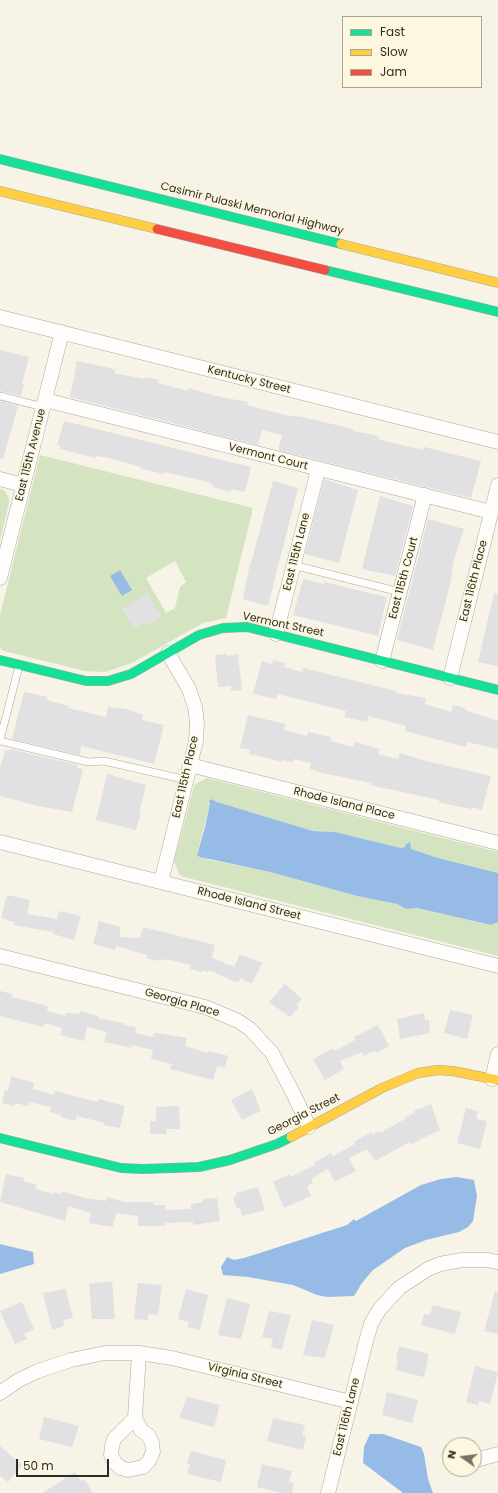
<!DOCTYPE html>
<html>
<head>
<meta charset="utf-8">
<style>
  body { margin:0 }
  #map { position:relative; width:498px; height:1493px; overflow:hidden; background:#f7f3e6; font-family:Poppins,sans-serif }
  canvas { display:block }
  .legend { position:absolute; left:342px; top:16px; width:140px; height:72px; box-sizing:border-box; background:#fef7df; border:1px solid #aba593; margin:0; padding:5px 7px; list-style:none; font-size:12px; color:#2e2b22 }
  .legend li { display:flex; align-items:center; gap:8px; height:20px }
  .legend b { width:20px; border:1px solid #aba593 }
  .north { position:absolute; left:442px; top:1437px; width:40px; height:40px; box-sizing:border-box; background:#fef7df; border:1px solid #aba593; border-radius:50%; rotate:284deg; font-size:11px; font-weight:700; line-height:16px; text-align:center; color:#2e2b22 }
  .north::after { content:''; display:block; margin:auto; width:14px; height:18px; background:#747167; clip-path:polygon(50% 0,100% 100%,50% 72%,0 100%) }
  .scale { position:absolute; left:16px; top:1459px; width:93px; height:18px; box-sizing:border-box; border:2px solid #2e2b22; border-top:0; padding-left:5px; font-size:12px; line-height:14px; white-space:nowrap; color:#2e2b22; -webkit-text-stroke:3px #fef7df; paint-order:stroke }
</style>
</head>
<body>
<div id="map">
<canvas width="498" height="1493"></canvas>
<ul class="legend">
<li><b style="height:5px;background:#16e098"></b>Fast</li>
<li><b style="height:5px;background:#ffcf43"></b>Slow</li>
<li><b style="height:5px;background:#f24e42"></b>Jam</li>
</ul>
<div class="north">N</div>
<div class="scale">50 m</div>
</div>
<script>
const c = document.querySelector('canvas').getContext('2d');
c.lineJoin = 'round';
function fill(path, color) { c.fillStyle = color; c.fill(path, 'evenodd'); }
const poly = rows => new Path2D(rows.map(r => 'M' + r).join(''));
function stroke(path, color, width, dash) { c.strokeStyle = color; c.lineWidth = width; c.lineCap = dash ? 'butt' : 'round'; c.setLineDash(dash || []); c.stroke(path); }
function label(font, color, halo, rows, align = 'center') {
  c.font = font + ' Poppins,sans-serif'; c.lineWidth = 3; c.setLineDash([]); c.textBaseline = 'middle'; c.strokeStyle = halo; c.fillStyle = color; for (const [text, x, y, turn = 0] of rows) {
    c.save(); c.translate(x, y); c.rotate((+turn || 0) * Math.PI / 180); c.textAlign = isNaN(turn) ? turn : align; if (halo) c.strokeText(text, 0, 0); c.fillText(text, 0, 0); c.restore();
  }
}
const green = poly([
  [40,455,253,508,226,618,203,623,132,663,105,672,85,671,4,651,0,648,0,615],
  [175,561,186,582,180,587,175,608,166,613,146,578],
  [147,594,161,616,146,625,145,622,135,628,123,609],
  [0,489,5,491,9,498,9,503,0,540],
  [207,778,498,852,498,873,438,858,410,849,410,842,406,847,401,848,335,832,313,831,217,802,211,799,197,854,210,860,270,872,357,896,397,904,406,909,417,908,490,925,498,922,498,956,184,877,179,874,174,861,193,790,195,784]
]);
const water = poly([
  [120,570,132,590,122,596,110,576],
  [211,799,217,802,313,831,335,832,401,848,405,847,406,844,410,842,411,849,438,858,498,873,498,922,491,925,417,908,406,909,397,904,357,896,270,872,200,857,197,855,205,827,210,803,209,801],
  [457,1177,474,1180,477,1196,473,1221,468,1227,459,1232,426,1240,405,1248,373,1270,362,1283,354,1296,327,1297,317,1295,293,1285,248,1277,223,1275,221,1267,227,1257,234,1260,244,1258,347,1225,354,1219,356,1221,421,1185,441,1179],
  [0,1244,33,1252,34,1264,0,1274],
  [370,1434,383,1434,421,1447,424,1454,428,1479,433,1493,403,1493,363,1463,364,1447]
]);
const building = poly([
  [0,350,29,357,22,384,24,384,21,396,0,391],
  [77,361,110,368,115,370,114,373,144,379,145,377,159,380,158,383,188,391,189,388,220,397,248,402,247,405,285,415,302,417,353,429,353,431,379,436,378,439,423,450,424,447,481,461,471,498,278,450,282,435,262,430,258,445,70,397],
  [0,401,18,406,3,459,0,458],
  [64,421,251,467,245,492,231,489,231,492,212,487,213,485,209,482,164,472,164,474,141,469,141,467,110,458,96,456,95,458,60,449,60,446,57,445],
  [324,479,358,490,339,563,305,554],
  [273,481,298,488,268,606,243,599,250,563,251,563],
  [380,496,413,506,395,576,362,569],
  [428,519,464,529,453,563,451,580,433,650,397,640],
  [303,579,324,584,324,582,387,597,378,636,293,615],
  [147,593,161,616,146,625,145,622,135,628,123,609],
  [494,593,498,594,498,666,478,662],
  [227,654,227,656,238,654,242,690,231,691,231,686,218,687,215,655],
  [273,660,285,663,284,667,302,672,303,668,396,691,396,693,426,698,425,704,451,712,453,705,465,708,465,710,498,721,498,749,467,742,466,747,405,731,406,726,368,716,367,722,344,717,346,711,278,694,276,699,253,694,262,661,272,664],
  [24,692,47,697,47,700,69,706,68,708,106,717,108,707,126,709,143,715,142,720,164,725,154,764,81,746,80,755,12,739],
  [248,715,285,724,284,730,307,736,308,732,331,737,330,741,353,747,355,742,380,749,378,754,398,759,400,753,422,760,491,776,482,810,472,807,472,809,451,805,439,802,439,800,370,785,371,783,322,773,310,769,311,763,293,759,293,762,282,760,282,762,249,754,250,750,240,748],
  [10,749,78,765,77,768,83,769,72,812,38,806,0,796,0,768,5,750,9,751],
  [107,774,146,785,139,813,141,813,136,830,96,820],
  [7,895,30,900,27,914,57,919,59,911,81,916,74,940,53,934,53,932,14,925,14,922,1,918],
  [99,921,121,927,119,937,140,938,143,927,215,945,212,958,234,967,240,954,262,963,252,984,241,978,238,983,209,970,208,972,202,970,201,972,190,969,191,965,165,959,165,961,158,959,158,961,146,958,147,955,116,946,115,950,93,944],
  [285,984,302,999,296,1005,299,1007,290,1017,269,1002],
  [0,991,12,994,11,997,48,1006,47,1011,65,1016,65,1013,79,1014,80,1011,98,1016,98,1018,124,1023,124,1025,136,1027,135,1033,153,1037,154,1033,157,1033,187,1038,185,1046,208,1053,209,1051,228,1056,225,1068,217,1066,213,1080,170,1069,172,1064,151,1059,153,1050,132,1045,131,1048,104,1042,107,1032,87,1027,84,1041,60,1035,62,1028,44,1023,43,1027,0,1016],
  [450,1010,473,1015,467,1039,444,1033],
  [424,1013,425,1020,429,1020,430,1033,400,1039,397,1019],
  [378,1025,389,1046,377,1053,375,1051,363,1056,362,1052,340,1061,344,1069,325,1080,313,1059,333,1048,334,1051,355,1040,354,1037],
  [11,1076,34,1083,33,1089,54,1095,55,1091,98,1102,99,1099,125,1106,120,1127,119,1128,104,1125,105,1123,77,1116,75,1121,61,1117,61,1115,50,1112,51,1107,29,1102,28,1106,15,1103,15,1106,2,1103,5,1090,8,1091],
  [252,1089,261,1111,242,1120,231,1100],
  [431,1104,440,1130,411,1144,410,1142,375,1161,367,1149,349,1158,356,1171,335,1182,328,1169,311,1179,313,1183,307,1186,311,1196,284,1208,273,1182,290,1174,291,1177,315,1165,314,1163,331,1153,333,1156,355,1144,354,1142,371,1132,372,1135,379,1131,380,1133,405,1119,405,1117,415,1113,414,1111],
  [179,1106,180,1129,166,1129,167,1134,150,1134,150,1121,156,1121,156,1107],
  [466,1108,478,1111,476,1119,487,1121,480,1149,457,1143],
  [6,1174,24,1178,23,1181,34,1184,36,1185,35,1189,53,1194,54,1192,61,1194,62,1191,85,1198,106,1201,107,1197,126,1202,154,1202,154,1205,165,1205,165,1210,191,1209,191,1204,203,1202,203,1199,217,1198,220,1221,193,1225,193,1222,165,1223,165,1226,138,1226,138,1216,116,1213,113,1227,89,1223,91,1213,68,1206,65,1221,0,1202],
  [258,1187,265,1210,242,1216,240,1208,237,1209,233,1197,237,1196,236,1193],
  [112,1281,115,1319,92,1319,89,1284],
  [138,1283,162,1285,158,1315,148,1314,148,1320,134,1319],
  [66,1289,73,1318,63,1320,64,1326,52,1330,43,1293],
  [186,1289,208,1295,200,1330,187,1327,189,1322,178,1319],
  [495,1291,498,1292,498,1334,484,1331],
  [227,1298,250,1304,241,1339,218,1335],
  [22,1302,34,1329,24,1334,27,1339,15,1344,0,1311],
  [433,1305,461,1312,455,1334,421,1325,424,1314,430,1315],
  [269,1311,291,1315,282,1350,271,1347,273,1339,262,1337],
  [312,1320,334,1325,325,1358,303,1355],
  [399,1346,429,1354,424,1377,396,1370,398,1360,396,1359],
  [475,1366,498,1372,490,1404,479,1401,478,1405,466,1402],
  [387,1392,418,1400,412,1423,382,1415],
  [187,1397,220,1405,214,1427,179,1418],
  [44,1417,79,1426,72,1447,39,1439],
  [273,1418,305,1425,302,1436,306,1436,303,1450,267,1441],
  [0,1446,22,1465,8,1482,0,1476],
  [191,1451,226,1460,221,1482,187,1474,190,1464,187,1463],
  [262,1464,292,1471,289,1482,294,1483,292,1493,280,1493,257,1487],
  [75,1472,81,1481,84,1479,93,1493,42,1493]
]);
const lane = poly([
  [0,396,43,407],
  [293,565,400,592],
  [0,740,19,666],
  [0,741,88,762,104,761,187,780]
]);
const street = poly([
  [0,317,498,442],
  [45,400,491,512],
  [0,479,23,485],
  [0,578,62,332],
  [276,634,318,470],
  [382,661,425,495],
  [450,678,498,485],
  [190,765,498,843],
  [0,842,498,966],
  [161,882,190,765,196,741,197,723,195,707,189,689,168,653],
  [0,956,205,1007,238,1021,250,1029,272,1053,294,1095,309,1127],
  [492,1079,498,1054],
  [0,1393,19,1380,38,1371,71,1360,105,1353,139,1353,172,1358,351,1402],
  [135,1418,114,1439,112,1446,111,1455,115,1463,121,1468,128,1470,143,1467,149,1461,153,1452,152,1443,148,1435,141,1430,135,1418,139,1353],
  [476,1460,498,1454],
  [328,1493,366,1341,371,1324,379,1310,399,1288,428,1269,440,1264,462,1260,487,1260,498,1262]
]);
const fast = poly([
  [0,159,341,244],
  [325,270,498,312],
  [0,660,86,681,108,681,131,674,199,635,223,628,247,627,498,690],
  [0,1138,121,1168,143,1169,199,1167,230,1160,277,1144,291,1137]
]);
const slow = poly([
  [0,191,157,229],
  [341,244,498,283],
  [291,1137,382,1088,418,1073,438,1070,453,1071,498,1080]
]);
const jam = poly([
  [157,229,325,270]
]);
const streetNames = [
  ["Casimir Pulaski Memorial Highway",252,209,14],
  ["Kentucky Street",249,380,14],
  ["East 115th Avenue",31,455,-76],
  ["Vermont Court",268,457,14],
  ["East 115th Lane",297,552,-76],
  ["East 115th Court",404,578,-75],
  ["East 116th Place",474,581,-76],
  ["Vermont Street",283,625,12],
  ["East 115th Place",186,777,-77],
  ["Rhode Island Place",344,804,14],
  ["Rhode Island Street",249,904,14],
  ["Georgia Place",182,1003,16],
  ["Georgia Street",304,1115,-27],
  ["Virginia Street",245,1376,14],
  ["East 116th Lane",347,1417,-76]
];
fill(green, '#d4e3c0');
fill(water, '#97bbe7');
fill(building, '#e1e0e3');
stroke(lane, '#aaa79d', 8);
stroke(street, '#aaa79d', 15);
stroke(fast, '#aaa79d', 10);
stroke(slow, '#aaa79d', 10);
stroke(jam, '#aaa79d', 10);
stroke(lane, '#fefdfb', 7);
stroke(street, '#fefdfb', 14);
stroke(fast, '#16e098', 9);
stroke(slow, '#ffcf43', 9);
stroke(jam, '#f24e42', 9);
label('11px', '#2e2b22', '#fef7df', streetNames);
</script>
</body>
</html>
